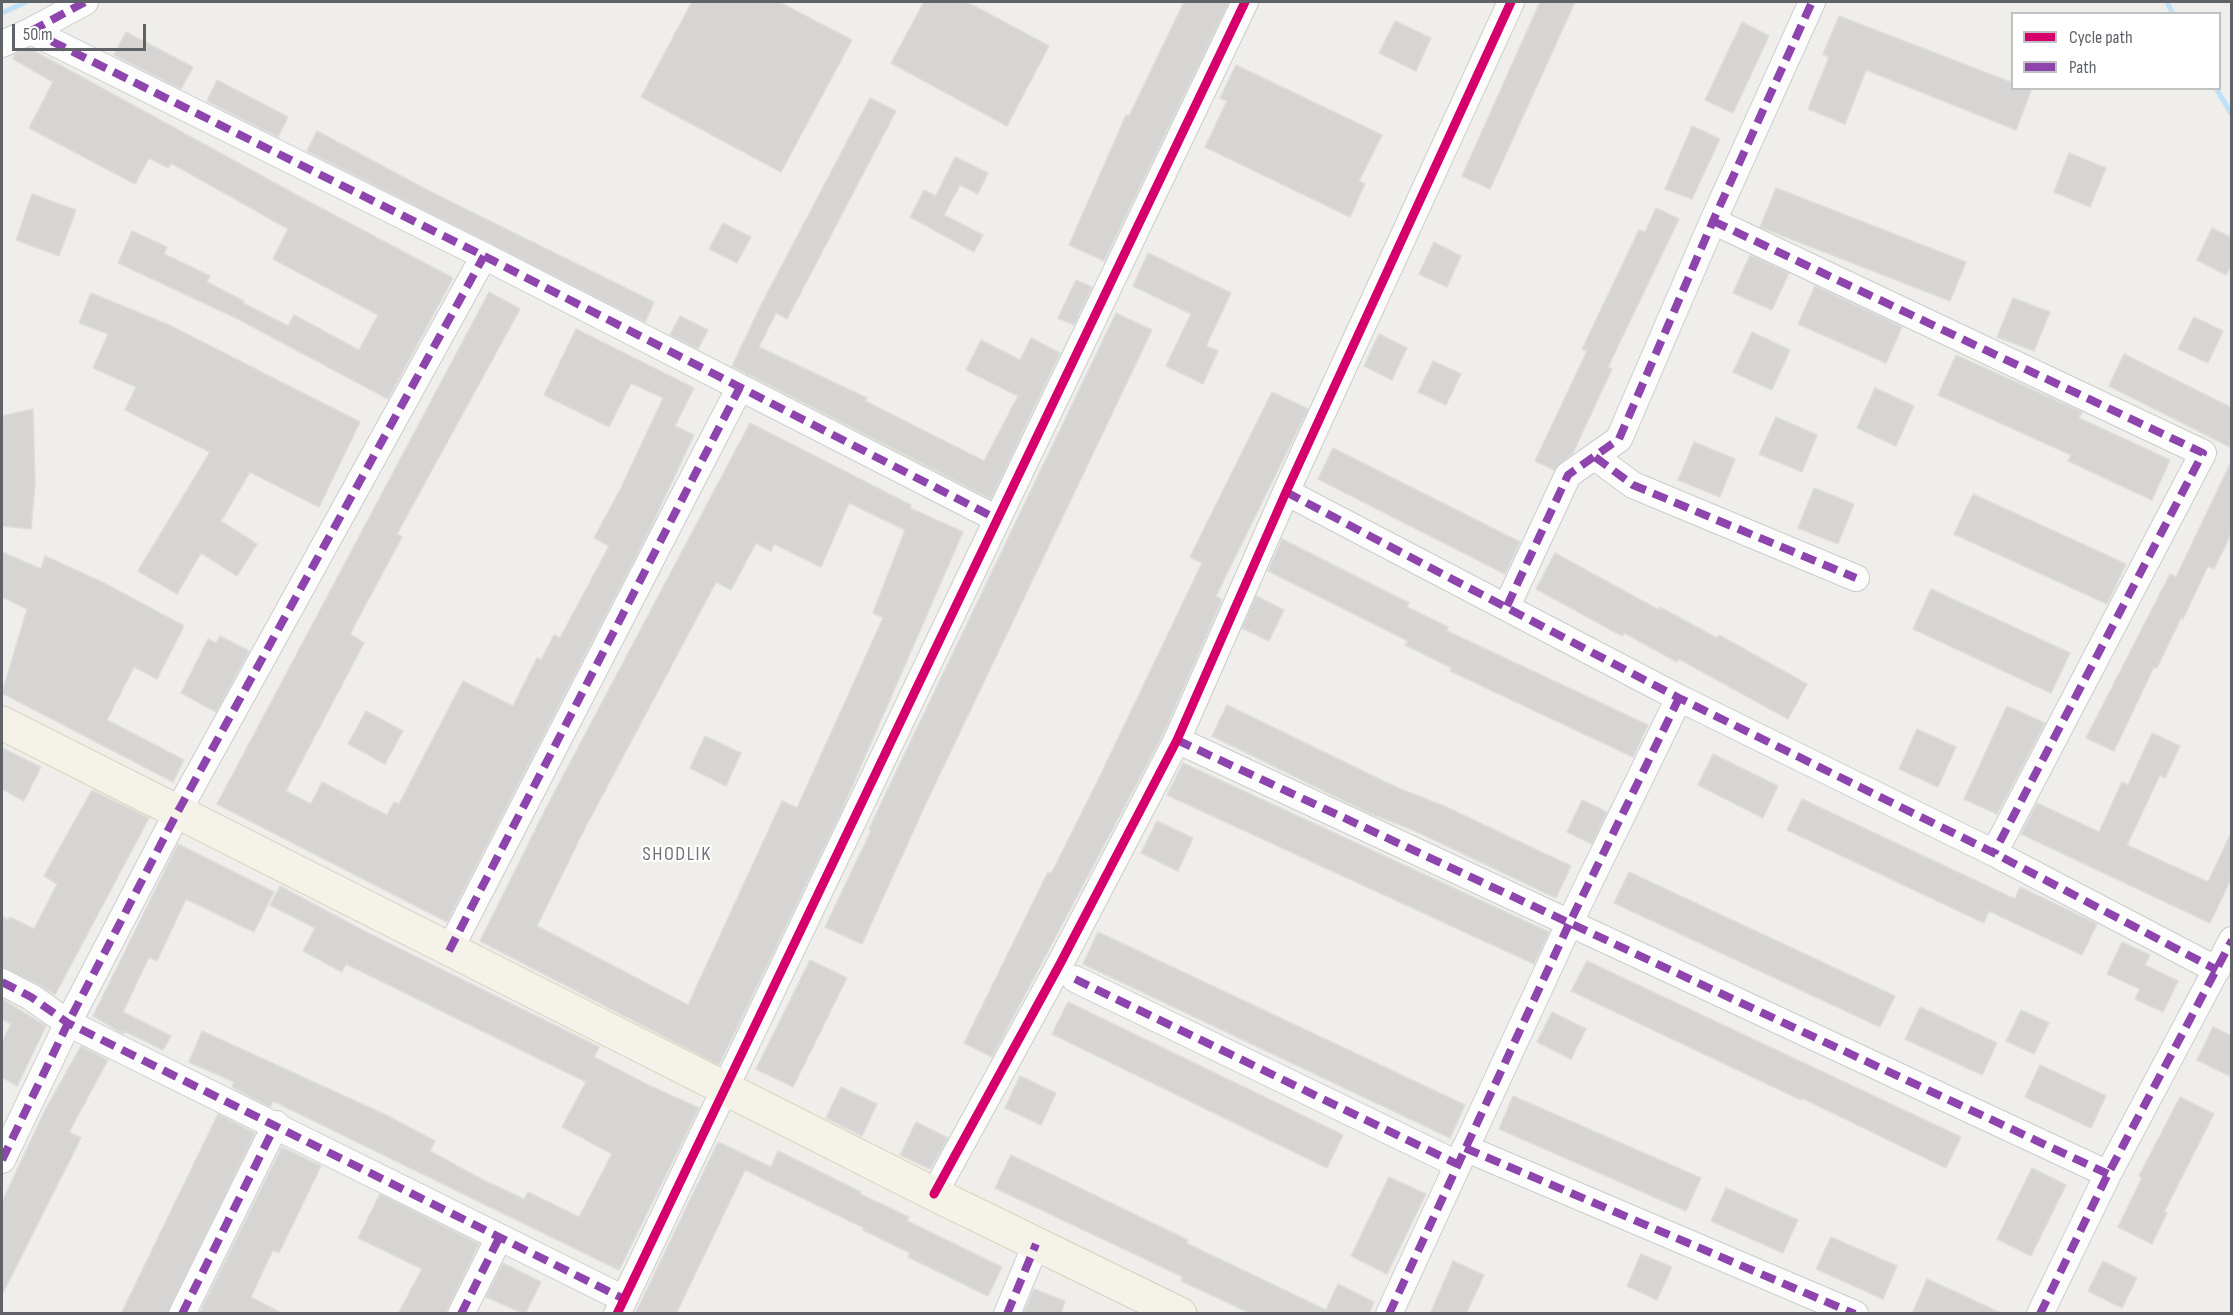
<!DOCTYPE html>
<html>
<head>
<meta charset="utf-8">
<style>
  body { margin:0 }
  #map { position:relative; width:2233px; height:1315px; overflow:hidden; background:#efeeea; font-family:"Sofia Sans Condensed",sans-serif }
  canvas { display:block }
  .frame { position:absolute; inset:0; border:3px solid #5f6368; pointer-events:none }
  .legend { position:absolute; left:2011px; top:12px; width:210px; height:78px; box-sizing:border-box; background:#fff; border:2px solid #bfc1c3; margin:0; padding:8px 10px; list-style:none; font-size:18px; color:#5f6368 }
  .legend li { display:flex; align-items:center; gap:12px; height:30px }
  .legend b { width:30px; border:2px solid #bfc1c3 }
  .scale { position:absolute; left:12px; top:24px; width:134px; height:27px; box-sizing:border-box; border:3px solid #5f6368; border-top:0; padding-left:8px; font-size:18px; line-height:21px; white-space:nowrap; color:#5f6368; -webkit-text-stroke:4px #fff; paint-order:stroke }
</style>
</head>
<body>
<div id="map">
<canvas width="2233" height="1315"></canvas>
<div class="frame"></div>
<ul class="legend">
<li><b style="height:8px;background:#d6006c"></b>Cycle path</li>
<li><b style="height:8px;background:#8e44ad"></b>Path</li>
</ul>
<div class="scale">50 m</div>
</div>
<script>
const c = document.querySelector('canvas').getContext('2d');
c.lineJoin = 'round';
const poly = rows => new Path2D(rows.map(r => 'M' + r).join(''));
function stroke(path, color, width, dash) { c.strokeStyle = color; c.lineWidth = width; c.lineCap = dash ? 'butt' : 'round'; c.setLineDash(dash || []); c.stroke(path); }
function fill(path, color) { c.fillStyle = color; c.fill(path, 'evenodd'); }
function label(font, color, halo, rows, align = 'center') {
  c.font = font + ' "Sofia Sans Condensed",sans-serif'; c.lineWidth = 4.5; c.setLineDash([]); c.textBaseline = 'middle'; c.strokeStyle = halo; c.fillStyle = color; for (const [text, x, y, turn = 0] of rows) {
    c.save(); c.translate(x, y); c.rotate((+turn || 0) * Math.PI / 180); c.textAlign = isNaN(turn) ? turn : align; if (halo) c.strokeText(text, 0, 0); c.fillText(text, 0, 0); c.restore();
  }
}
const stream = poly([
  [2167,2,2173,14],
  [2,13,26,2],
  [2216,88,2232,115]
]);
const building = poly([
  [692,2,779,2,852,40,781,172,641,97,692,2],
  [924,2,967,2,1049,46,1007,126,891,63,924,2],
  [1184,2,1229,2,1104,261,1069,245,1126,115,1129,116,1184,2],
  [1540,2,1575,2,1490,189,1462,176,1540,2],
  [1839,16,2013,83,2013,88,2032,88,2016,130,1866,70,1845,124,1808,109,1829,57,1823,54,1839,16],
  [1395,21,1431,38,1416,71,1379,53,1395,21],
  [1742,22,1769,36,1733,113,1705,100,1742,22],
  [126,32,193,67,181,89,114,55,126,32],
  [29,48,304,199,453,278,388,399,236,318,118,263,132,231,167,247,164,254,210,276,207,282,244,301,243,303,288,326,294,315,359,350,378,315,273,259,288,229,171,163,168,168,149,158,135,184,29,128,53,82,13,59,15,54,29,48],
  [1236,65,1382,135,1359,181,1365,184,1350,217,1205,147,1227,101,1220,98,1236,65],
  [217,80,288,117,278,137,207,101,217,80],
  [870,98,896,111,787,319,776,313,759,347,867,398,865,401,984,461,1018,396,966,370,981,340,1020,360,1031,338,1060,353,991,499,732,366,761,305,870,98],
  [1692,126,1720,139,1692,199,1665,189,1692,126],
  [317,131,433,193,654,302,645,322,307,151,317,131],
  [2069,153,2106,168,2090,207,2054,192,2069,153],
  [955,157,988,173,978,194,960,185,944,215,983,235,974,252,910,217,924,190,936,196,955,157],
  [1776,188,1966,262,1950,301,1760,227,1776,188],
  [32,194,76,210,59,256,16,240,32,194],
  [1656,208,1679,219,1608,367,1612,369,1573,453,1554,470,1535,461,1587,351,1582,349,1639,230,1645,232,1656,208],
  [723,223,751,237,737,263,709,249,723,223],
  [2212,228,2232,238,2232,264,2226,275,2197,260,2212,228],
  [1434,242,1461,256,1447,287,1419,274,1434,242],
  [1148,253,1231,293,1206,346,1218,351,1203,384,1166,366,1191,314,1133,286,1148,253],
  [1750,255,1789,273,1772,310,1733,293,1750,255],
  [1076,280,1092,287,1074,325,1058,318,1076,280],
  [1815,286,1902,327,1886,363,1798,324,1815,286],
  [489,292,520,309,397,534,402,537,350,634,364,643,286,791,311,804,322,782,387,815,394,802,399,804,463,681,513,706,537,658,541,660,554,635,560,638,609,546,594,538,621,488,663,398,631,383,609,427,544,395,576,329,694,388,675,426,694,435,650,529,447,922,217,804,489,292],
  [91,293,169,325,360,422,319,507,250,472,221,521,257,544,237,576,201,553,177,594,138,571,210,452,125,410,136,387,93,368,108,334,79,323,91,293],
  [2013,298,2050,312,2034,351,1997,337,2013,298],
  [1116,313,1152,330,928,799,862,944,825,927,871,831,869,829,884,797,1116,313],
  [680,316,708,330,698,349,670,335,680,316],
  [2194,317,2223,331,2208,363,2178,349,2194,317],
  [1752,332,1790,350,1772,390,1733,372,1752,332],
  [1379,334,1407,348,1392,380,1364,366,1379,334],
  [2124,354,2232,408,2232,448,2109,386,2124,354],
  [1956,355,2082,412,2079,418,2170,460,2152,500,2068,461,2071,455,1938,395,1956,355],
  [1433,361,1461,374,1446,405,1418,392,1433,361],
  [1875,388,1914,406,1896,446,1857,428,1875,388],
  [1272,392,1308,409,1216,596,1222,600,1163,734,992,1057,964,1043,1048,872,1051,874,1099,778,1202,563,1190,557,1272,392],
  [33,409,35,484,31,529,2,526,2,416,33,409],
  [1776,417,1817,435,1802,472,1759,454,1776,417],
  [750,423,911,505,910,508,963,532,840,814,719,1065,480,941,545,810,750,423],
  [849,503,905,530,873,613,883,618,797,808,782,801,688,1005,537,926,584,830,716,582,731,590,756,543,771,551,774,544,821,567,849,503],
  [1694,442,1735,459,1720,497,1678,480,1694,442],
  [1333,448,1520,542,1505,574,1318,479,1333,448],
  [2232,460,2232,532,2214,569,2208,566,2183,619,2181,618,2157,668,2154,667,2114,751,2086,738,2170,574,2176,577,2232,460],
  [1814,488,1854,504,1838,544,1798,528,1814,488],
  [1973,494,2126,564,2107,604,1954,534,1973,494],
  [1282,539,1409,603,1407,607,1448,627,1447,631,1648,725,1633,757,1450,671,1452,668,1405,645,1408,641,1268,571,1282,539],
  [2,552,41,569,45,556,104,583,184,626,157,679,134,667,107,720,184,760,173,782,2,693,27,609,2,597,2,552],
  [1555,553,1659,610,1660,607,1717,638,1719,635,1807,684,1788,719,1679,659,1677,662,1624,633,1622,636,1536,589,1555,553],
  [1931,589,2070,653,2051,693,1913,629,1931,589],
  [1256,596,1284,610,1269,641,1242,628,1256,596],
  [220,636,249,651,216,712,181,693,208,639,216,643,220,636],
  [1227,705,1398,788,1444,806,1571,866,1556,898,1413,830,1369,813,1212,736,1227,705],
  [2007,706,2045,723,1997,814,1964,799,2007,706],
  [366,711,403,731,385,764,348,744,366,711],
  [1917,729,1956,747,1938,787,1899,769,1917,729],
  [2152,733,2180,746,2165,778,2160,775,2127,845,2208,882,2232,831,2232,877,2210,923,2021,834,2037,803,2099,832,2122,782,2128,785,2152,733],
  [705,736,741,753,726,786,690,768,705,736],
  [2,748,41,767,24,801,2,789,2,748],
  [1713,754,1778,786,1763,818,1698,785,1713,754],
  [1183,763,1549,932,1534,964,1167,795,1183,763],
  [92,790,149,818,55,995,38,984,2,967,2,916,8,920,10,917,34,929,57,884,44,876,92,790],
  [1802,799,2015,899,2020,887,2097,924,2082,955,1989,911,1984,923,1787,830,1802,799],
  [1582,800,1607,812,1592,844,1567,832,1582,800],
  [1157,821,1193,838,1178,871,1141,853,1157,821],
  [178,844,274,892,254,932,186,899,157,961,149,957,123,1012,171,1036,163,1050,124,1031,123,1034,93,1016,178,844],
  [1629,872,1895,996,1880,1027,1614,903,1629,872],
  [280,886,364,931,599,1047,594,1057,648,1085,699,1108,619,1270,273,1101,270,1107,232,1087,234,1082,189,1062,202,1031,388,1116,435,1141,430,1151,485,1181,524,1199,528,1192,579,1217,612,1154,562,1127,586,1082,346,964,342,972,303,951,315,928,270,905,280,886],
  [1098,932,1465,1105,1450,1138,1083,964,1098,932],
  [2122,942,2150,955,2145,965,2178,981,2163,1012,2135,999,2140,989,2107,974,2122,942],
  [810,960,847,978,793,1087,756,1069,810,960],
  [1587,961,1961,1137,1946,1168,1802,1098,1801,1100,1571,991,1587,961],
  [2,999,46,1026,17,1086,2,1077,2,1042,11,1024,2,1019,2,999],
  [1068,1002,1343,1135,1327,1168,1052,1034,1068,1002],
  [1920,1007,1997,1043,1982,1075,1905,1039,1920,1007],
  [2021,1010,2049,1023,2034,1054,2006,1041,2021,1010],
  [1552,1012,1586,1029,1571,1059,1537,1042,1552,1012],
  [2213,1027,2232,1036,2232,1077,2197,1060,2213,1027],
  [81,1046,108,1060,69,1132,81,1138,2,1295,2,1202,45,1110,81,1046],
  [2040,1065,2106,1096,2091,1128,2025,1097,2040,1065],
  [1020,1076,1056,1093,1041,1125,1005,1108,1020,1076],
  [841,1087,877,1104,862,1136,826,1118,841,1087],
  [1513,1096,1701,1178,1686,1211,1499,1129,1513,1096],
  [2180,1097,2214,1114,2164,1212,2167,1213,2152,1244,2118,1227,2142,1178,2139,1176,2180,1097],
  [218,1114,255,1133,167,1314,121,1314,218,1114],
  [916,1122,948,1138,930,1169,900,1155,916,1122],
  [718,1142,771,1167,778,1151,861,1192,860,1194,909,1217,907,1221,1002,1267,988,1296,908,1257,910,1253,863,1230,864,1228,745,1170,676,1314,635,1314,718,1142],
  [282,1147,321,1166,279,1253,273,1250,251,1297,283,1314,199,1314,282,1147],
  [1011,1155,1188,1240,1186,1243,1326,1310,1338,1284,1374,1302,1369,1314,1252,1314,1181,1281,1183,1277,995,1188,1011,1155],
  [2032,1168,2066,1185,2031,1256,1997,1239,2032,1168],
  [1389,1177,1426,1194,1387,1274,1351,1256,1389,1177],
  [1726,1188,1798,1220,1783,1253,1711,1221,1726,1188],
  [380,1194,479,1244,445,1314,398,1314,422,1269,358,1238,380,1194],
  [1831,1237,1897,1266,1883,1299,1816,1269,1831,1237],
  [1641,1254,1672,1267,1657,1300,1627,1286,1641,1254],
  [1453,1261,1484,1275,1466,1314,1430,1314,1453,1261],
  [2103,1261,2137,1278,2122,1308,2088,1291,2103,1261],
  [503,1263,541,1282,525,1314,486,1297,503,1263],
  [1927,1279,1958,1293,2003,1314,1912,1314,1927,1279],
  [1034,1289,1065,1301,1061,1314,1023,1314,1034,1289]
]);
const minor = poly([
  [31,31,484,256,997,519],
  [2,44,31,31,85,2],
  [1713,221,2203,453,1994,853],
  [1595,457,1633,485,1856,578],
  [1286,492,1679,698,1994,853,2217,970],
  [1507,606,1568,475,1619,439,1713,221,1812,2],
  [1177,740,2108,1174],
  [449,951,740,387],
  [1075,979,1457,1164],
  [2,982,31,997,68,1023,624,1299],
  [1465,1148,1855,1314],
  [2,1160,68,1023,177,813,484,256],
  [934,1194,1060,964,1177,740,1286,492,1511,2],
  [182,1314,276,1124],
  [461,1314,499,1238],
  [617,1314,1245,2],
  [1007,1314,1036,1244],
  [1389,1314,1569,924,1679,698],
  [2040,1314,2108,1174,2232,940]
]);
const major = poly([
  [2,723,934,1194,1180,1314]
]);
const quiet = poly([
  [31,31,484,256,997,519],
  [31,31,85,2],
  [1713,221,2203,453,1994,853],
  [1595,457,1633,485,1856,578],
  [1286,492,1679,698,1994,853,2217,970],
  [1507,606,1568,475,1619,439,1713,221,1812,2],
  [1177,740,2108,1174],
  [449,951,740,387],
  [1075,979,1457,1164],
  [2,982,31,997,68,1023,624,1299],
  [1465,1148,1855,1314],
  [2,1160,68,1023,177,813,484,256],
  [182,1314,276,1124],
  [461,1314,499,1238],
  [1007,1314,1036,1244],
  [1389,1314,1569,924,1679,698],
  [2040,1314,2108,1174,2232,940]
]);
const cycleway = poly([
  [934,1194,1060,964,1177,740,1286,492,1511,2],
  [617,1314,1245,2]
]);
const quarterNames = [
  ["SHODLIK",677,855]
];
stroke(stream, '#bfe0f9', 5);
fill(building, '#d6d5d3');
stroke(building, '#deddd9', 1.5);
stroke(minor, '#cbcccc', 28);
stroke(major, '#d7ceb8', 35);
stroke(minor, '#fdfcfc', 26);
stroke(major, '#f4f2e9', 33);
stroke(quiet, '#8e44ad', 8, [15, 8]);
stroke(cycleway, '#d6006c', 9);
c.letterSpacing = '1.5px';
label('20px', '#70757a', '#fff', quarterNames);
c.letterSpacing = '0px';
</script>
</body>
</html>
